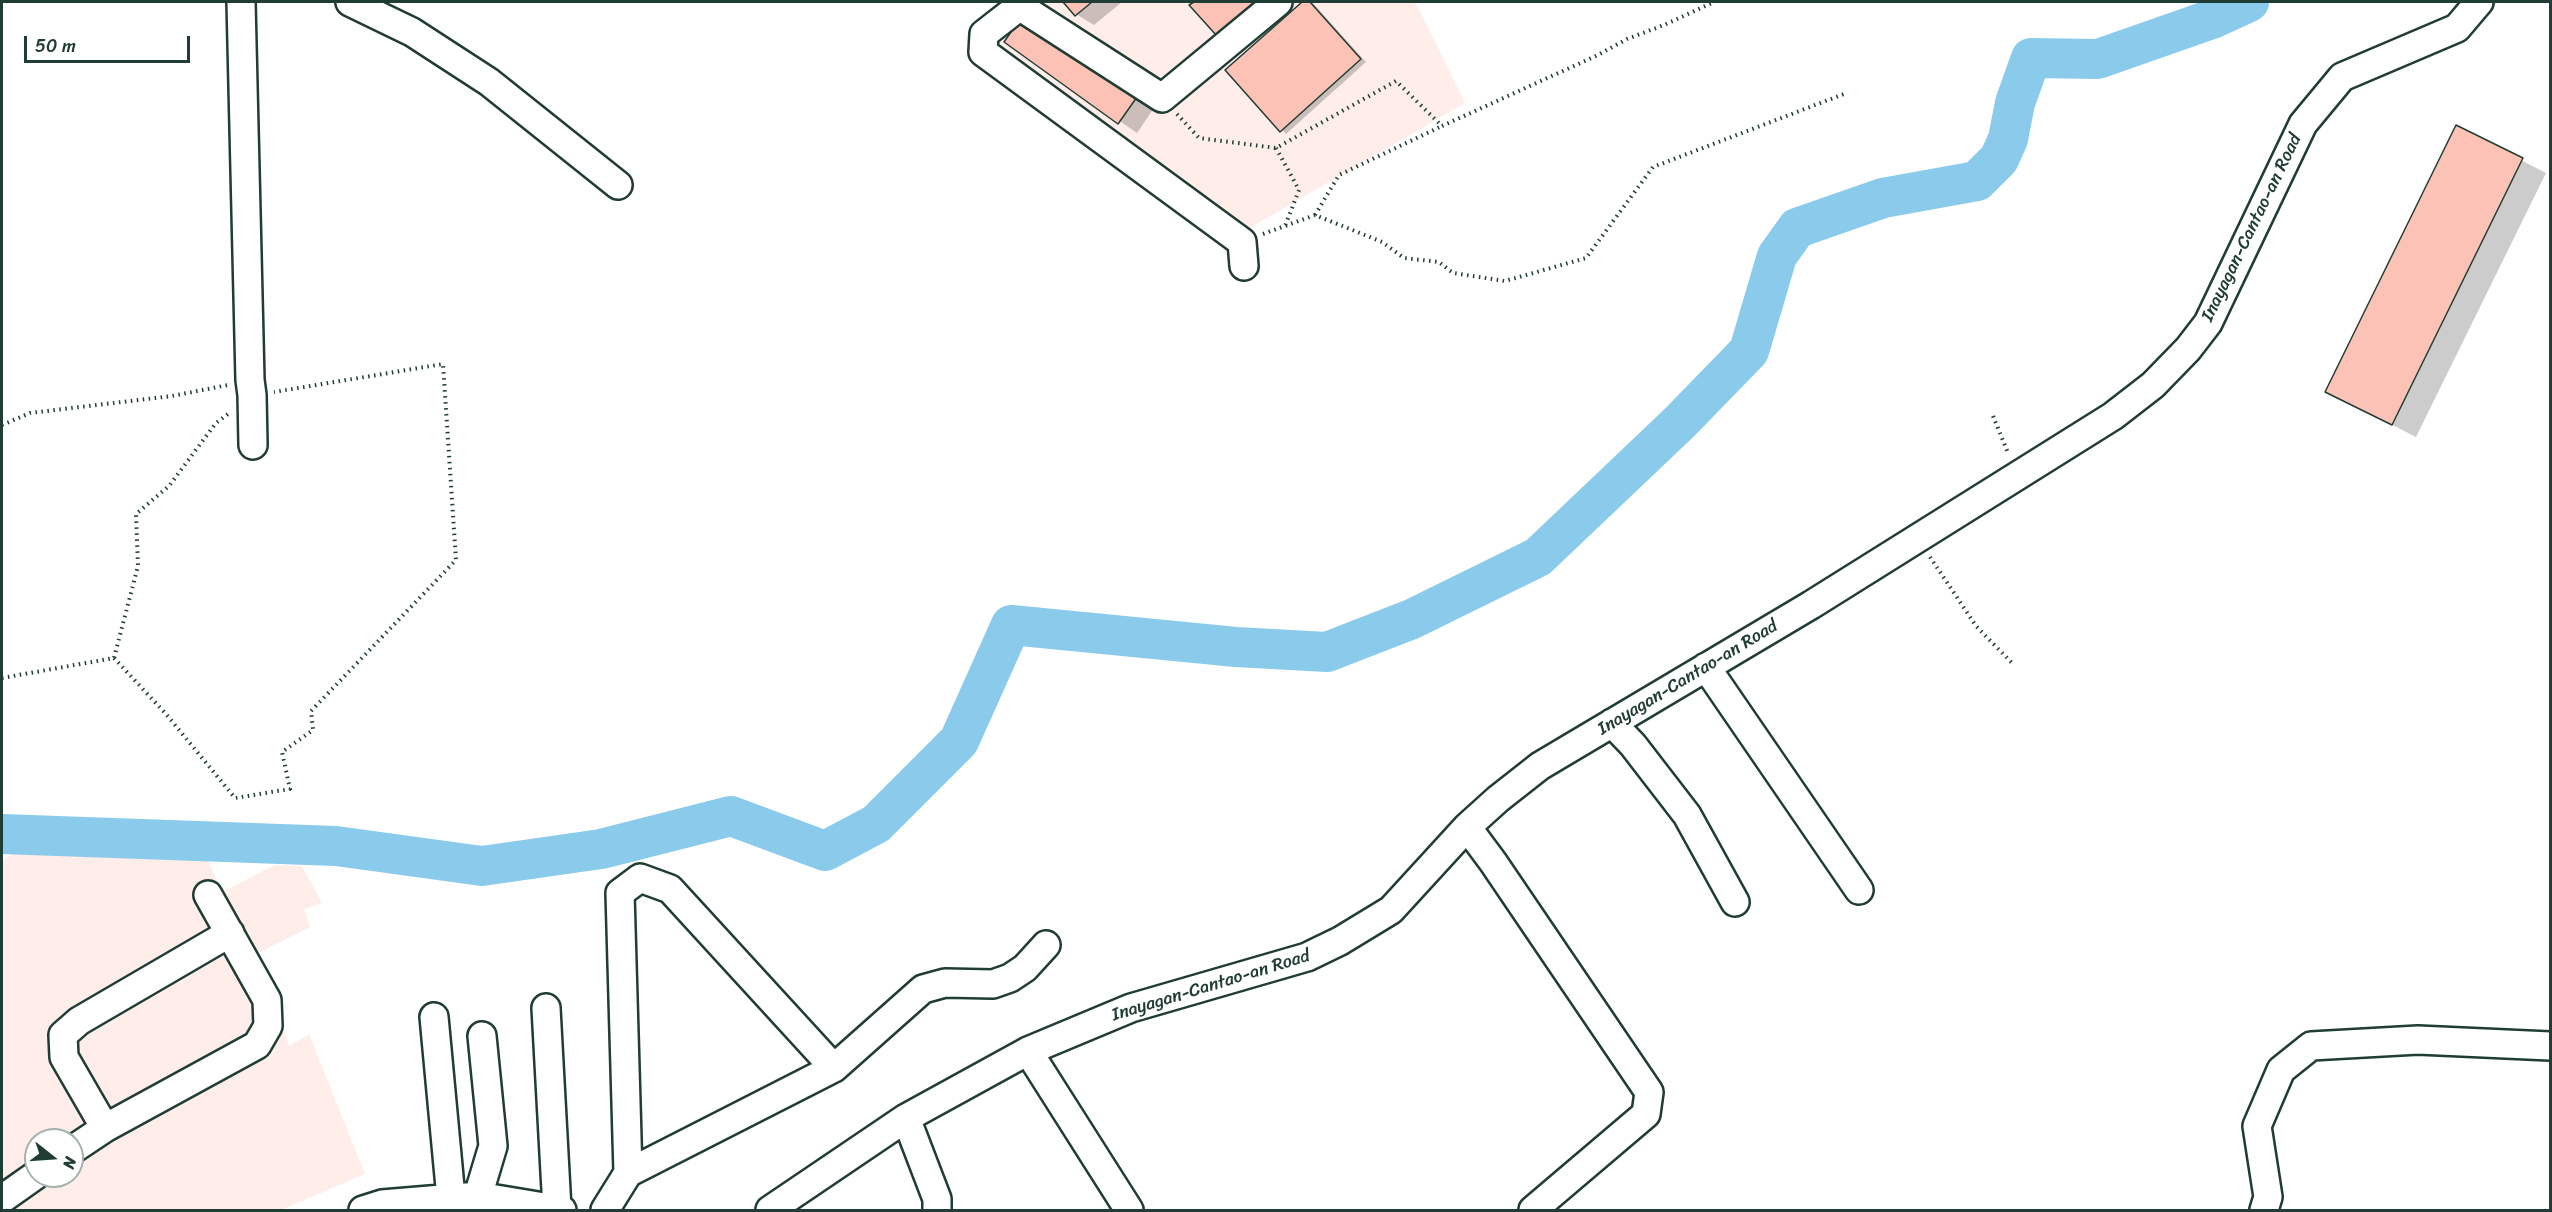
<!DOCTYPE html>
<html>
<head>
<meta charset="utf-8">
<style>
  body { margin:0 }
  #map { position:relative; width:2552px; height:1212px; overflow:hidden; background:#fff; font-family:Sriracha,sans-serif }
  canvas { display:block }
  .frame { position:absolute; inset:0; border:3px solid #1f3d34; pointer-events:none }
  .north { position:absolute; left:24px; top:1128px; width:60px; height:60px; box-sizing:border-box; background:#fff; border:2px solid #a5b1ae; border-radius:50%; rotate:107deg; font-size:16px; font-weight:700; line-height:24px; text-align:center; color:#1f3d34 }
  .north::after { content:''; display:block; margin:auto; width:21px; height:27px; background:#1f3d34; clip-path:polygon(50% 0,100% 100%,50% 72%,0 100%) }
  .scale { position:absolute; left:24px; top:36px; width:166px; height:27px; box-sizing:border-box; border:3px solid #1f3d34; border-top:0; padding-left:8px; font-size:18px; line-height:21px; white-space:nowrap; color:#1f3d34; -webkit-text-stroke:4px #fff; paint-order:stroke }
</style>
</head>
<body>
<div id="map">
<canvas width="2552" height="1212"></canvas>
<div class="frame"></div>
<div class="north">N</div>
<div class="scale">50 m</div>
</div>
<script>
const c = document.querySelector('canvas').getContext('2d');
c.lineJoin = 'round';
function fill(path, color) { c.fillStyle = color; c.fill(path, 'evenodd'); }
const poly = rows => new Path2D(rows.map(r => 'M' + r).join(''));
function stroke(path, color, width, dash) { c.strokeStyle = color; c.lineWidth = width; c.lineCap = dash ? 'butt' : 'round'; c.setLineDash(dash || []); c.stroke(path); }
function label(font, color, halo, rows, align = 'center') {
  c.font = font + ' Sriracha,sans-serif'; c.lineWidth = 4.5; c.setLineDash([]); c.textBaseline = 'middle'; c.strokeStyle = halo; c.fillStyle = color; for (const [text, x, y, turn = 0] of rows) {
    c.save(); c.translate(x, y); c.rotate((+turn || 0) * Math.PI / 180); c.textAlign = isNaN(turn) ? turn : align; if (halo) c.strokeText(text, 0, 0); c.fillText(text, 0, 0); c.restore();
  }
}
const built = poly([
  [1035,2,1415,2,1465,103,1243,232,987,41],
  [28,845,205,854,222,892,275,865,302,866,322,903,304,909,310,927,256,954,289,1046,309,1034,365,1174,281,1210,2,1210,2,860],
  [36,1140,72,1140,72,1176,36,1176]
]);
const shadow = poly([
  [1065,2,1122,2,1094,25,1076,14],
  [1196,2,1283,2,1235,45,1191,6],
  [1304,2,1312,2,1366,62,1286,134,1227,70],
  [1023,17,1154,108,1137,133,1006,42],
  [2457,127,2546,173,2416,437,2327,392]
]);
const river = poly([
  [2,834,336,846,482,866,601,849,731,816,825,851,876,824,959,741,1011,625,1236,647,1327,652,1412,619,1538,557,1680,422,1749,351,1777,256,1797,228,1883,198,1977,181,1999,159,2008,139,2015,103,2031,58,2098,59,2212,19,2249,2]
]);
const building = poly([
  [1063,2,1092,2,1075,16,1063,2],
  [1194,2,1255,2,1217,36,1189,5,1194,2],
  [1302,2,1310,2,1361,59,1280,132,1225,70,1302,2],
  [1023,15,1137,97,1118,124,1004,42,1023,15],
  [2456,125,2523,158,2392,425,2325,392,2456,125]
]);
const path = poly([
  [1177,114,1199,138,1276,148,1396,81,1442,126,1598,55,1627,39,1664,25,1714,2],
  [1276,148,1299,190,1285,226],
  [1315,215,1339,175,1442,126],
  [1263,234,1315,215,1382,242,1404,258,1439,262,1453,273,1505,281,1586,258,1653,167,1844,94],
  [1993,416,2008,453],
  [2,425,30,413,172,396,228,385],
  [1930,557,1976,626,2012,663],
  [114,658,166,714,235,798,290,789,282,752,313,730,311,711,456,560,443,364,274,392],
  [2,678,114,658,138,566,136,514,169,486,216,423,228,414]
]);
const minor = poly([
  [241,2,250,380,252,395,253,445],
  [350,2,412,32,489,82,618,185],
  [1025,2,984,34,983,52,1242,242,1244,266],
  [1019,6,1162,98,1278,2],
  [1706,667,1859,890],
  [1612,723,1633,745,1687,815,1735,902],
  [1467,827,1493,862,1649,1092,1646,1114,1533,1210],
  [546,1008,557,1209],
  [434,1017,451,1198],
  [1028,1051,1129,1210],
  [834,1068,670,889,640,878,620,893,628,1173,834,1068,923,989,945,983,993,984,1010,978,1025,968,1046,945],
  [906,1118,937,1199,937,1210],
  [105,1128,64,1057,63,1035,79,1021,230,933],
  [72,1150,105,1128,257,1045,268,1026,267,1000,208,895],
  [478,1196,493,1146,482,1036],
  [2,1199,36,1175],
  [363,1210,382,1204,478,1196,562,1210],
  [605,1210,628,1173],
  [770,1210,906,1118,1028,1051,1131,1008,1307,957,1340,941,1391,910,1467,827,1498,799,1540,766,1811,605,2113,416,2153,385,2188,349,2208,323,2303,124,2342,77,2457,28,2479,2],
  [2264,1210,2268,1197,2257,1126,2281,1070,2311,1046,2418,1040,2550,1046]
]);
const streetNames = [
  ["Inayagan-Cantao-an Road",2252,228,-64],
  ["Inayagan-Cantao-an Road",1688,678,-31],
  ["Inayagan-Cantao-an Road",1211,986,-17]
];
fill(built, '#feede9');
fill(shadow, '#0003');
stroke(river, '#8acbeb', 40);
fill(building, '#fdc2b6');
stroke(building, '#1f3d34', 1.5);
stroke(minor, '#1f3d34', 32);
stroke(path, '#1f3d34', 4, [1.5, 4.5]);
stroke(minor, '#fff', 27);
label('18px', '#1f3d34', '#fff', streetNames);
</script>
</body>
</html>
